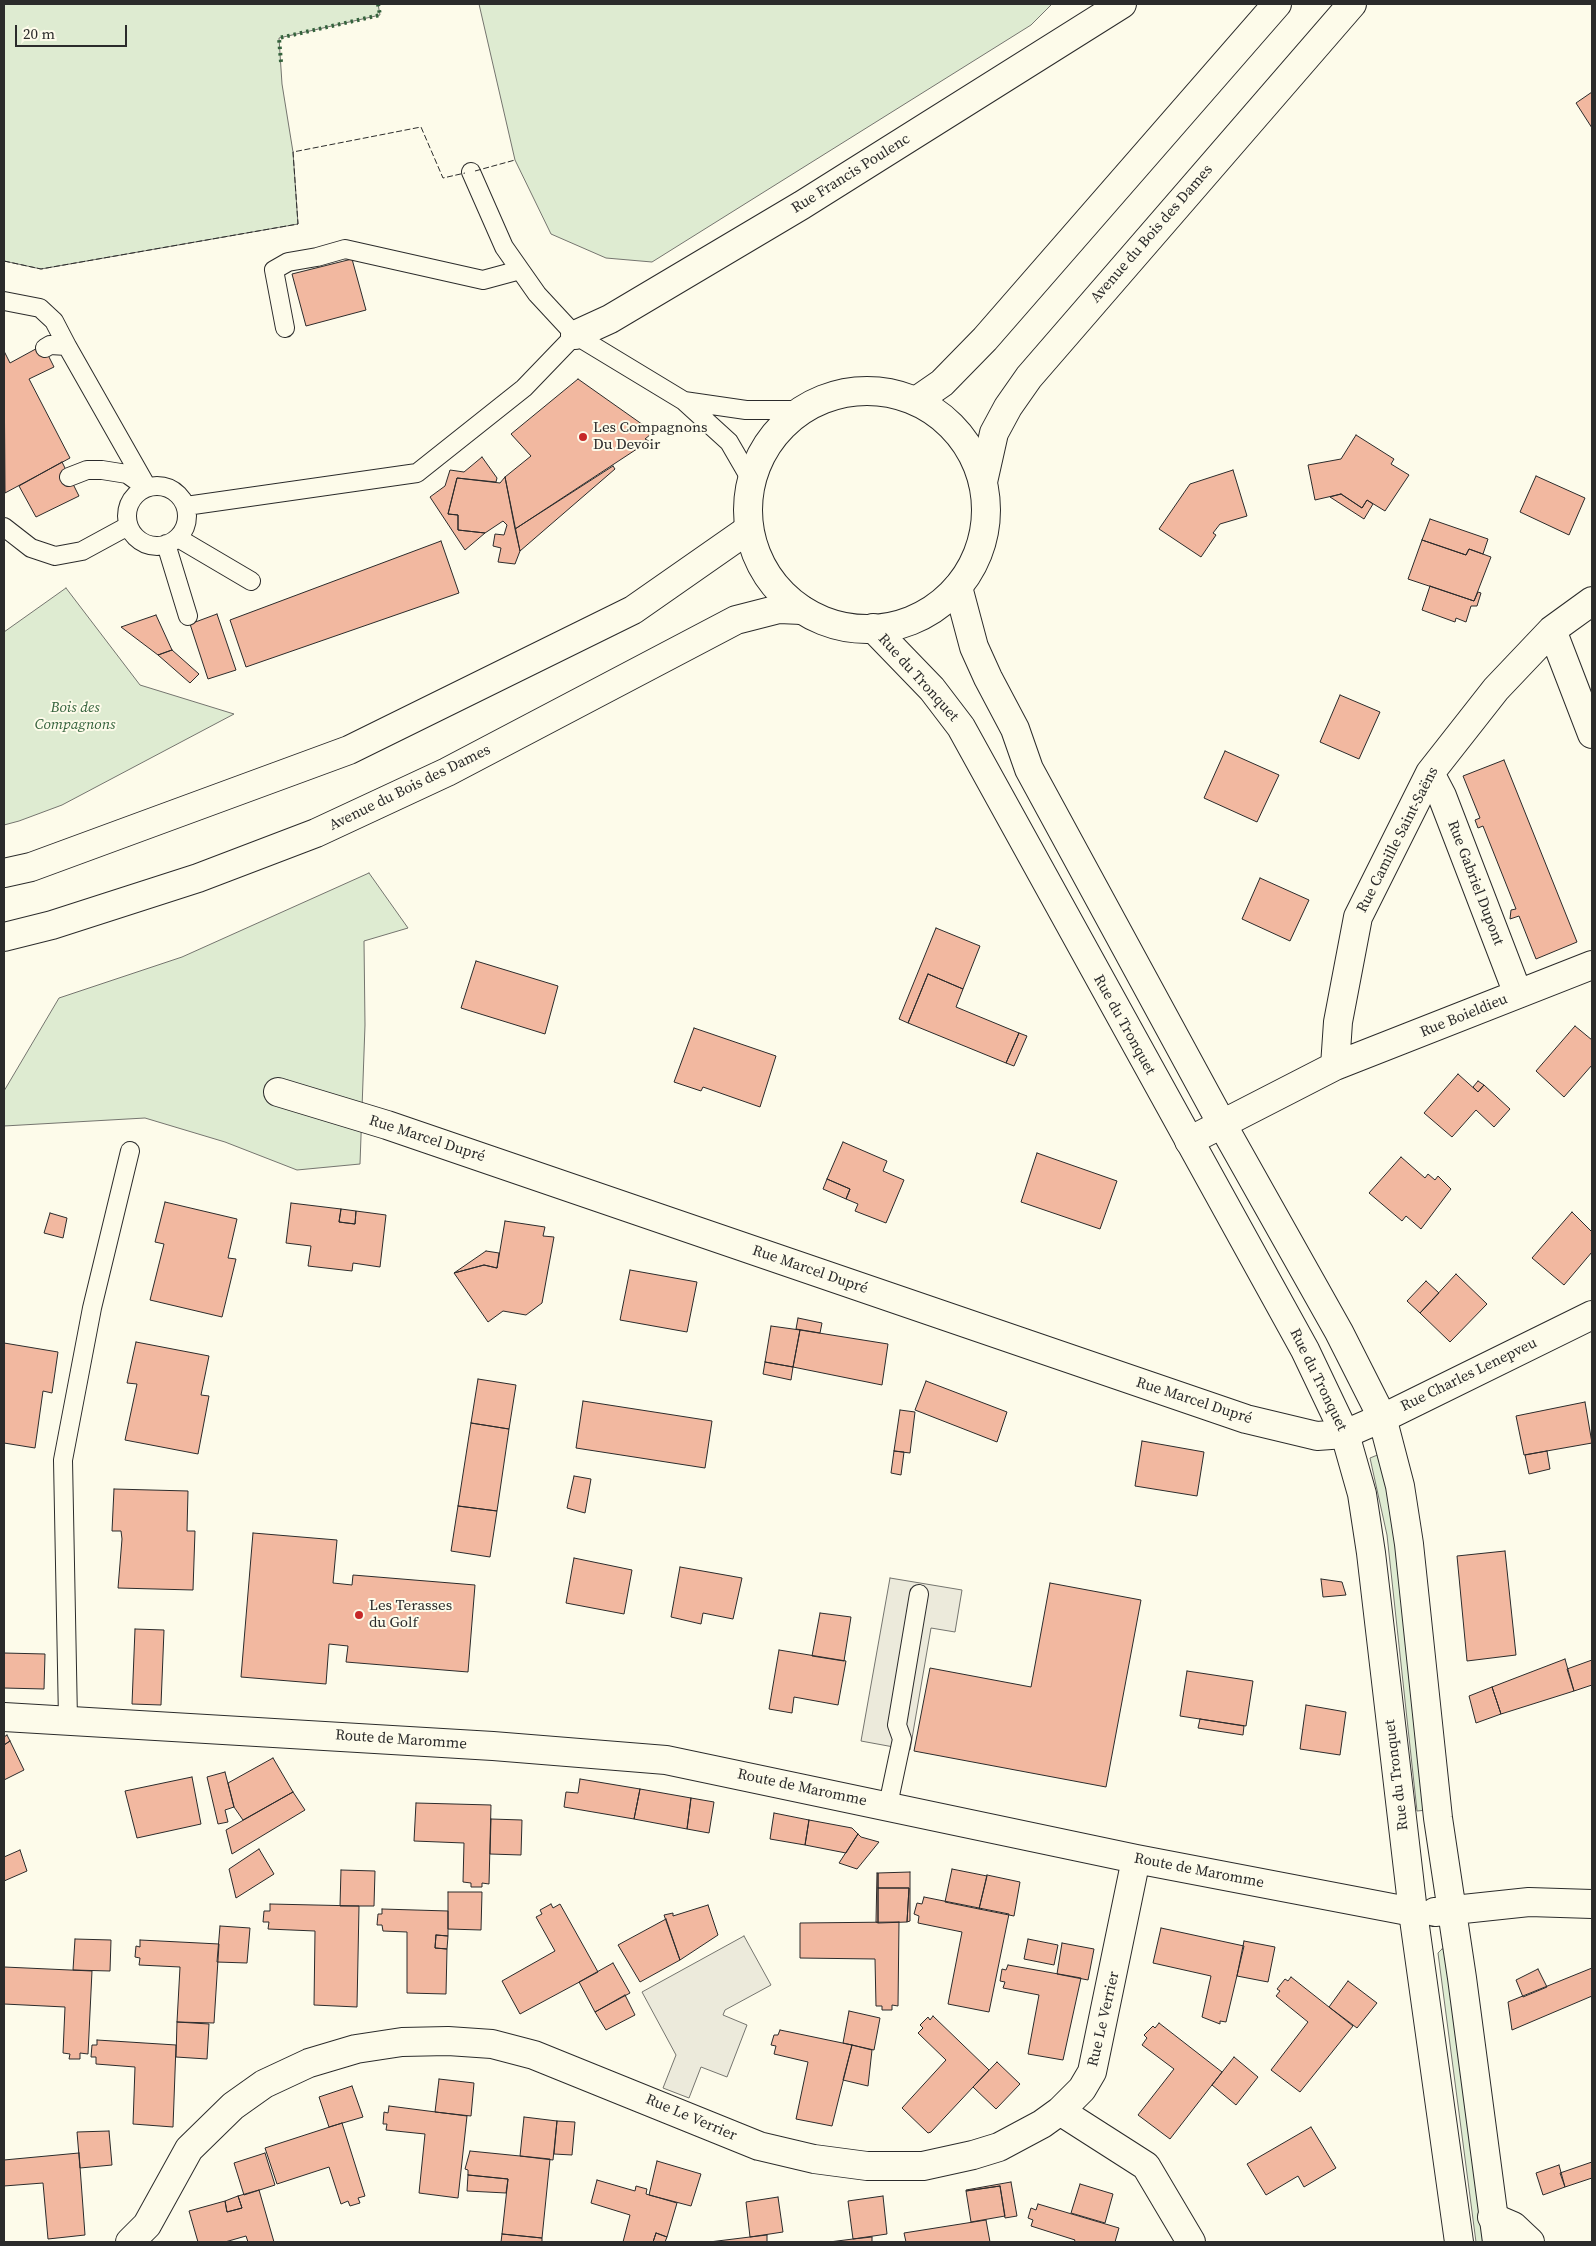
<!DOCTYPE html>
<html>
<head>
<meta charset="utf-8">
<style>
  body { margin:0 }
  #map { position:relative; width:1596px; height:2246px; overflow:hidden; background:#fdfbea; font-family:"Source Serif 4",serif }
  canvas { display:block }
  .frame { position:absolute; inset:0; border:5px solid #2b2b2b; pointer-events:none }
  .scale { position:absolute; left:15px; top:25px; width:112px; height:22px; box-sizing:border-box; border:2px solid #2b2b2b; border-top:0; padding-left:6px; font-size:15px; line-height:18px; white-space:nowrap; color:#2b2b2b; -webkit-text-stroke:4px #fdfbea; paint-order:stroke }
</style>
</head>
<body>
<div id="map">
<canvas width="1596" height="2246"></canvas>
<div class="frame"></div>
<div class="scale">20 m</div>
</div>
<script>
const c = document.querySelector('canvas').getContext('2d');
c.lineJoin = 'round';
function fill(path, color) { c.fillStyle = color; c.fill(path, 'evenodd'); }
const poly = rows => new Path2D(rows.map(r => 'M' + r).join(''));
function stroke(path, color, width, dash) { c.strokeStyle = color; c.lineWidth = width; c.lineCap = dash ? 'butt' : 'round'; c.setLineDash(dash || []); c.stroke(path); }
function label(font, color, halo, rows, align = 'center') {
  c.font = font + ' "Source Serif 4",serif'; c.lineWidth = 4; c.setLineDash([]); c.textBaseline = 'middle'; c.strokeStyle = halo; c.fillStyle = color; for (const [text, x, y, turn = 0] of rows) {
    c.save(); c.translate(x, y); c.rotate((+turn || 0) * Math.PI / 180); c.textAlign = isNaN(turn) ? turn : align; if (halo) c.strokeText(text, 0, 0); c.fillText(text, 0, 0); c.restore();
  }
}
const green = poly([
  [4,4,378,4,380,15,279,38,282,84,293,152,298,224,41,269,4,261,4,4],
  [479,4,1052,4,1031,25,652,262,606,258,551,234,515,160,479,4],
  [66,588,140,685,234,714,62,805,19,821,4,825,4,632,66,588],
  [369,873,408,928,364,941,365,1025,360,1164,297,1170,225,1142,145,1118,4,1126,4,1091,59,998,182,957,369,873],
  [1380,1454,1391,1495,1427,1810,1417,1811,1387,1535,1370,1458,1380,1454],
  [1442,1949,1448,1950,1488,2242,1476,2242,1438,1953,1442,1949]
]);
const parking = poly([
  [890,1578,962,1590,955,1632,931,1628,910,1750,861,1741,890,1578],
  [744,1936,771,1985,725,2010,723,2015,747,2025,727,2077,701,2067,689,2098,663,2088,676,2055,642,1992,744,1936]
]);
const building = poly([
  [1592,92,1592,128,1576,103,1592,92],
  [352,259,366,310,306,326,292,274,352,259],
  [43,345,54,367,29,379,70,458,5,493,4,351,10,363,43,345],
  [578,379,646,427,643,429,651,434,645,439,649,441,515,529,505,477,531,456,511,434,578,379],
  [1356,435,1394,459,1391,464,1409,475,1385,511,1367,500,1362,508,1341,494,1315,500,1308,465,1341,459,1356,435],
  [482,457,497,478,496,482,457,478,448,514,458,515,458,530,485,533,465,550,430,497,445,486,450,470,464,472,482,457],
  [62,462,79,496,36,517,19,486,62,462],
  [613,466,615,469,520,551,515,529,613,466],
  [1233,470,1247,516,1220,524,1213,533,1216,535,1201,557,1159,529,1190,484,1233,470],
  [1536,476,1585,498,1569,535,1520,512,1536,476],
  [505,477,520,551,515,564,498,562,501,548,493,546,495,534,504,535,507,525,503,521,485,533,458,530,458,515,448,514,457,478,500,483,505,477],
  [1341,494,1362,508,1367,500,1373,504,1364,519,1330,497,1341,494],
  [1430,519,1488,539,1483,554,1469,549,1466,555,1422,540,1430,519],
  [1422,540,1466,555,1469,549,1491,557,1474,601,1408,579,1422,540],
  [441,541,459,593,246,667,230,620,441,541],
  [1430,586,1474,601,1478,592,1481,593,1477,606,1471,606,1466,622,1456,618,1455,622,1422,610,1430,586],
  [217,614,236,670,208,679,190,624,217,614],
  [156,615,172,650,158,655,121,627,156,615],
  [172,650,199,674,190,683,158,655,172,650],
  [1340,695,1380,712,1359,759,1320,742,1340,695],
  [1225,751,1279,775,1257,822,1204,798,1225,751],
  [1504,760,1577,942,1536,959,1519,916,1510,919,1511,910,1516,909,1483,826,1478,828,1475,820,1480,818,1463,776,1504,760],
  [1260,878,1309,900,1290,941,1242,919,1260,878],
  [936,928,980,946,963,989,928,974,908,1023,899,1019,936,928],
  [476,961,558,986,545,1034,461,1008,476,961],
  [928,974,963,989,956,1007,1019,1033,1006,1063,908,1023,928,974],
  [1575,1026,1592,1040,1592,1065,1564,1097,1536,1071,1575,1026],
  [694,1028,776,1056,760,1107,703,1087,701,1091,674,1082,694,1028],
  [1019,1033,1027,1036,1014,1066,1006,1063,1019,1033],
  [1458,1074,1478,1092,1484,1085,1510,1109,1494,1127,1476,1110,1452,1137,1424,1113,1458,1074],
  [1478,1081,1484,1085,1478,1092,1473,1087,1478,1081],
  [843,1142,887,1161,883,1171,904,1180,886,1223,855,1211,858,1204,846,1199,850,1189,827,1179,843,1142],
  [1037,1153,1117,1181,1100,1229,1021,1202,1037,1153],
  [1401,1157,1425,1178,1428,1174,1435,1180,1438,1176,1451,1189,1421,1229,1406,1216,1402,1221,1369,1193,1401,1157],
  [827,1179,850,1189,846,1199,823,1189,827,1179],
  [165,1202,237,1219,228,1258,236,1259,222,1317,150,1300,164,1244,155,1242,165,1202],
  [291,1203,341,1209,339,1222,355,1224,356,1211,386,1215,380,1267,353,1263,352,1271,308,1266,311,1246,286,1243,291,1203],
  [341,1209,356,1211,355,1224,339,1222,341,1209],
  [1572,1212,1592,1232,1592,1252,1564,1285,1532,1258,1572,1212],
  [50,1213,67,1218,63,1238,44,1233,50,1213],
  [505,1221,545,1227,543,1236,554,1237,542,1303,526,1315,503,1311,488,1322,454,1273,484,1265,497,1268,505,1221],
  [486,1251,499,1253,497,1268,484,1265,454,1273,486,1251],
  [630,1270,697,1282,687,1332,620,1320,630,1270],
  [1456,1274,1487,1304,1450,1342,1420,1313,1456,1274],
  [1426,1281,1439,1293,1420,1313,1407,1301,1426,1281],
  [798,1318,822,1323,820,1333,796,1329,798,1318],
  [771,1326,800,1330,793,1367,765,1362,771,1326],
  [800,1330,888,1344,882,1385,793,1367,800,1330],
  [136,1342,209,1356,201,1395,209,1396,198,1454,125,1440,137,1384,127,1383,136,1342],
  [4,1343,58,1352,52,1393,43,1391,35,1448,4,1443,4,1343],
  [765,1362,793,1367,791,1380,763,1374,765,1362],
  [478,1379,516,1385,509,1429,471,1423,478,1379],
  [926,1381,1007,1412,997,1442,915,1410,926,1381],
  [583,1401,712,1421,705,1468,576,1448,583,1401],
  [1585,1402,1592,1443,1524,1455,1516,1416,1585,1402],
  [900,1410,915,1412,910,1453,894,1451,900,1410],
  [471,1423,509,1429,497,1511,458,1506,471,1423],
  [1142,1441,1204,1452,1197,1496,1135,1486,1142,1441],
  [894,1451,904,1452,901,1475,891,1473,894,1451],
  [1547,1451,1550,1469,1529,1474,1525,1455,1547,1451],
  [574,1476,591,1479,585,1513,567,1508,574,1476],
  [114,1489,188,1491,187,1531,195,1531,193,1590,118,1588,122,1539,121,1531,112,1531,114,1489],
  [458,1506,497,1511,490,1557,451,1551,458,1506],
  [253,1533,337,1540,333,1583,352,1585,353,1575,475,1585,468,1672,346,1662,348,1646,329,1644,326,1684,241,1677,253,1533],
  [1505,1551,1516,1655,1467,1661,1457,1556,1505,1551],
  [574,1558,632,1570,624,1614,566,1603,574,1558],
  [680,1567,742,1578,733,1619,703,1613,701,1624,671,1617,680,1567],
  [1321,1579,1342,1582,1346,1595,1323,1597,1321,1579],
  [1050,1583,1141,1600,1106,1787,914,1751,930,1668,1031,1687,1050,1583],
  [820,1613,851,1617,844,1661,812,1656,820,1613],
  [135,1629,164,1630,161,1705,132,1704,135,1629],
  [779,1650,846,1661,838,1705,794,1697,792,1713,769,1709,779,1650],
  [4,1653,45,1654,44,1689,4,1688,4,1653],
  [1565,1659,1574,1691,1501,1714,1492,1687,1565,1659],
  [1592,1660,1592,1685,1574,1691,1567,1669,1592,1660],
  [1187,1671,1253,1681,1246,1726,1180,1716,1187,1671],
  [1492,1687,1501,1714,1476,1723,1469,1696,1492,1687],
  [1306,1705,1346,1712,1340,1755,1300,1749,1306,1705],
  [1200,1719,1244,1726,1243,1735,1198,1728,1200,1719],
  [7,1735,10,1741,4,1745,4,1737,7,1735],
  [10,1741,24,1770,4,1780,4,1745,10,1741],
  [273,1758,293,1792,243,1820,234,1807,228,1783,273,1758],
  [225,1772,234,1807,225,1810,228,1822,218,1824,207,1777,225,1772],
  [192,1777,201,1824,137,1838,125,1791,192,1777],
  [580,1779,640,1789,634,1819,564,1807,566,1792,578,1793,580,1779],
  [640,1789,691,1798,687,1829,634,1819,640,1789],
  [293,1792,305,1810,232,1854,226,1830,293,1792],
  [691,1798,714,1802,709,1833,687,1829,691,1798],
  [416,1803,491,1805,489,1884,482,1883,482,1887,471,1887,471,1883,463,1882,464,1843,414,1841,416,1803],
  [774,1813,809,1820,805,1845,770,1839,774,1813],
  [491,1819,522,1820,521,1855,490,1854,491,1819],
  [809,1820,852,1828,858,1834,846,1853,805,1845,809,1820],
  [858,1834,861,1837,879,1842,857,1869,839,1863,858,1834],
  [259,1849,274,1874,236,1898,229,1869,259,1849],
  [20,1850,27,1871,4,1881,4,1857,20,1850],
  [952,1869,987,1876,979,1909,945,1902,952,1869],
  [341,1870,375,1871,374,1906,340,1906,341,1870],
  [910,1872,910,1921,907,1922,909,1888,878,1888,878,1873,910,1872],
  [877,1873,878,1873,878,1923,876,1922,877,1873],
  [987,1875,1020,1882,1014,1916,979,1909,987,1875],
  [878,1888,909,1888,907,1922,878,1923,878,1888],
  [448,1892,482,1892,481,1930,448,1929,448,1892],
  [924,1897,1009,1914,989,2012,948,2004,962,1932,918,1923,919,1916,914,1914,917,1903,922,1904,924,1897],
  [270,1904,359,1906,357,2007,314,2005,315,1931,268,1929,269,1922,263,1922,264,1911,270,1911,270,1904],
  [551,1904,553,1908,560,1904,598,1972,520,2014,502,1981,555,1951,536,1917,542,1914,540,1910,551,1904],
  [708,1905,718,1935,680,1960,664,1915,673,1913,673,1916,708,1905],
  [382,1909,448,1911,448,1936,436,1935,435,1948,447,1949,446,1994,407,1993,407,1932,383,1931,382,1925,377,1925,378,1914,382,1914,382,1909],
  [666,1919,680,1960,640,1982,618,1945,666,1919],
  [899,1922,898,2006,892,2005,892,2010,882,2010,882,2006,876,2006,875,1959,800,1958,800,1923,899,1922],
  [220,1926,250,1928,247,1963,217,1962,220,1926],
  [1161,1928,1244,1946,1226,2022,1220,2021,1220,2024,1202,2017,1211,1976,1153,1963,1161,1928],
  [436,1935,448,1936,447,1949,435,1948,436,1935],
  [75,1939,111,1940,110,1971,73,1970,75,1939],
  [1028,1939,1058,1945,1054,1965,1024,1959,1028,1939],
  [140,1940,219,1944,214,2023,177,2022,180,1967,139,1965,140,1958,135,1957,136,1946,140,1947,140,1940],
  [1244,1941,1275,1947,1268,1982,1237,1976,1244,1941],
  [1062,1943,1094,1949,1088,1980,1057,1974,1062,1943],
  [613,1963,630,1993,595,2012,579,1982,613,1963],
  [1008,1965,1081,1978,1063,2060,1028,2054,1039,1995,1003,1988,1005,1982,1000,1981,1002,1969,1006,1970,1008,1965],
  [4,1967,92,1971,88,2054,80,2053,80,2059,69,2059,70,2054,63,2053,65,2007,4,2004,4,1967],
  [1592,1968,1592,1996,1512,2030,1508,2002,1592,1968],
  [1538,1969,1547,1987,1523,1997,1516,1980,1538,1969],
  [1291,1977,1353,2026,1300,2092,1271,2070,1308,2022,1276,1996,1280,1991,1277,1989,1285,1979,1288,1981,1291,1977],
  [1348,1981,1377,2003,1357,2028,1329,2007,1348,1981],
  [625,1995,635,2015,606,2030,595,2012,625,1995],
  [849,2011,880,2018,874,2050,843,2043,849,2011],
  [933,2016,989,2070,931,2132,928,2133,902,2108,946,2060,918,2033,923,2028,920,2025,928,2017,930,2020,933,2016],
  [177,2022,209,2024,207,2059,176,2057,177,2022],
  [1159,2023,1222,2072,1170,2139,1138,2115,1174,2069,1142,2045,1147,2038,1144,2035,1153,2026,1155,2028,1159,2023],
  [780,2030,852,2045,832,2126,796,2119,808,2062,774,2054,776,2046,771,2045,774,2035,778,2035,780,2030],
  [97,2040,176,2045,173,2127,133,2124,135,2067,96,2064,96,2057,91,2057,92,2045,97,2045,97,2040],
  [852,2045,872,2050,868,2086,843,2080,852,2045],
  [1234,2057,1258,2077,1236,2105,1212,2085,1234,2057],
  [997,2062,1020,2084,996,2109,973,2087,997,2062],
  [439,2079,474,2083,471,2116,435,2112,439,2079],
  [352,2086,363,2117,329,2127,319,2097,352,2086],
  [389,2106,467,2116,458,2198,419,2193,425,2134,386,2130,387,2124,383,2124,384,2112,388,2113,389,2106],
  [524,2117,557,2121,553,2160,520,2156,524,2117],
  [557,2121,575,2122,572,2155,554,2154,557,2121],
  [342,2123,365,2196,358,2198,360,2203,350,2206,348,2201,341,2204,329,2167,277,2184,265,2148,342,2123],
  [1311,2127,1336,2168,1304,2187,1298,2176,1266,2195,1247,2164,1311,2127],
  [109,2131,112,2165,80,2168,77,2132,109,2131],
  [470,2151,550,2159,542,2238,502,2234,508,2179,468,2175,468,2170,465,2169,470,2151],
  [79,2153,85,2235,48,2239,43,2183,4,2186,4,2160,79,2153],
  [265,2153,275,2185,244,2195,234,2163,265,2153],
  [657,2161,701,2174,691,2206,649,2195,657,2161],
  [1592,2162,1592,2178,1565,2187,1560,2173,1592,2162],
  [1559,2165,1565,2187,1543,2195,1536,2173,1559,2165],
  [468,2175,508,2179,506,2193,467,2191,468,2175],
  [597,2180,635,2191,636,2186,647,2189,646,2194,677,2203,667,2237,656,2233,653,2242,623,2242,630,2215,591,2203,597,2180],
  [1011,2182,1017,2216,1005,2218,1000,2186,966,2191,966,2190,1011,2182],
  [1080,2184,1113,2194,1105,2223,1071,2213,1080,2184],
  [1000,2186,1005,2216,971,2222,966,2191,1000,2186],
  [259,2190,274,2242,248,2242,246,2236,225,2242,198,2242,189,2211,225,2201,227,2212,242,2208,238,2196,259,2190],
  [238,2196,242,2208,227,2212,225,2201,238,2196],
  [883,2196,887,2234,853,2239,848,2201,883,2196],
  [778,2197,783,2232,750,2237,746,2202,778,2197],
  [1038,2204,1119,2228,1115,2242,1074,2242,1075,2240,1031,2226,1033,2220,1028,2218,1031,2208,1036,2210,1038,2204],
  [986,2220,990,2242,906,2242,904,2233,986,2220],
  [656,2233,667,2237,665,2242,653,2242,656,2233],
  [502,2234,542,2238,542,2242,501,2242,502,2234],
  [767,2235,767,2242,709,2242,750,2237,767,2235],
  [872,2237,872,2242,829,2242,853,2239,872,2237]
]);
const lane = poly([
  [471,172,504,247,537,294,575,335,684,401,729,442,751,480],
  [4,301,40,308,54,321,67,346],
  [285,328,274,270,288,262,317,257,345,249,483,280,520,270],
  [45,348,50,345,67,346,147,487],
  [684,401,746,410,800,410],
  [69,477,87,470,102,470,127,474,144,486],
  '127 516a30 30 0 1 1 60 0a30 30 0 1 1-60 0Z',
  [186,506,417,473,524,388,575,335],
  [4,527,31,548,55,556,82,551,128,526],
  [178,538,251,581],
  [166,544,188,616],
  [68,1720,63,1460,92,1308,130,1151],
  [888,1805,902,1739,897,1725,919,1594]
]);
const street = poly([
  [575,335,610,319,802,205,1122,4],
  [1552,630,1592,734],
  [1430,773,1442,796,1518,994],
  [1335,1066,1592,965],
  [278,1092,387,1125,1246,1419,1317,1436,1345,1434,1391,1414,1592,1315],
  [1189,1141,1335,1066,1338,1022,1358,917,1430,773,1496,689,1552,630,1592,601],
  [4,1717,493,1746,666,1760,1136,1859,1413,1912],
  [1060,2111,1146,2166,1191,2242],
  [1492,2217,1513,2226,1530,2242],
  [130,2242,147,2225,189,2149,233,2106,264,2084,309,2063,356,2049,402,2042,448,2041,492,2044,534,2055,759,2146,814,2159,867,2166,923,2166,973,2155,999,2147,1042,2124,1060,2111,1082,2089,1092,2072,1136,1859]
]);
const secondary = poly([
  [958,587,974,647,988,678,1015,729,1029,769,1222,1124,1339,1332,1382,1417,1400,1486,1409,1544,1438,1818,1462,1978,1497,2242],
  [873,628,932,689,961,727,1305,1350,1345,1434,1362,1494,1371,1553,1413,1912,1459,2242],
  [1435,1912,1529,1902,1592,1904]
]);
const primary = poly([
  '748 510a119 119 0 1 1 238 0a119 119 0 1 1-238 0Z'
]);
const highway = poly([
  [916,401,942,383,985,339,1277,4],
  [983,482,994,433,1008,407,1029,377,1352,4],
  [4,873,31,867,349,750,633,610,749,529],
  [4,937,52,925,198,878,316,833,447,772,736,620,779,609,802,610]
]);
const hedge = poly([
  [281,62,279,38,380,15,378,4]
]);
const fence = poly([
  [475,171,515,160],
  [4,261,41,269,298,224,293,152,421,127,443,178,465,173]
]);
const markers = [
  [583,437,5,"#c62828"],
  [359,1615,5,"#c62828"]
];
const streetNames = [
  ["Rue Francis Poulenc",851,174,-32],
  ["Avenue du Bois des Dames",1152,234,-49],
  ["Rue du Tronquet",918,678,48],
  ["Avenue du Bois des Dames",410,788,-26],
  ["Rue Camille Saint-Saëns",1398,840,-63],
  ["Rue Gabriel Dupont",1475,883,69],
  ["Rue Boieldieu",1464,1016,-22],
  ["Rue du Tronquet",1124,1025,61],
  ["Rue Marcel Dupré",427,1139,18],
  ["Rue Marcel Dupré",810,1270,19],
  ["Rue Charles Lenepveu",1469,1375,-26],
  ["Rue du Tronquet",1318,1380,64],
  ["Rue Marcel Dupré",1194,1401,18],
  ["Route de Maromme",401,1740,4],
  ["Rue du Tronquet",1397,1775,-97],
  ["Route de Maromme",802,1788,12],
  ["Route de Maromme",1199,1871,11],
  ["Rue Le Verrier",1104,2019,-77],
  ["Rue Le Verrier",691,2118,23]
];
const poiNames = [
  ["Les Compagnons",593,428],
  ["Du Devoir",593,445],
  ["Les Terasses",369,1606],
  ["du Golf",369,1623]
];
const parkNames = [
  ["Bois des",75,708],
  ["Compagnons",75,725]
];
fill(green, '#deebd1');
stroke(green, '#74746e', 1);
fill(parking, '#eceadb');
stroke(parking, '#74746e', 1);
fill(building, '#f2b8a0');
stroke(building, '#2b2b2b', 1);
stroke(lane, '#2b2b2b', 20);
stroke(street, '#2b2b2b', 30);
stroke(secondary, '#2b2b2b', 30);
stroke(primary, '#2b2b2b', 30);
stroke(highway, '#2b2b2b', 30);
stroke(lane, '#fdfbea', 18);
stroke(street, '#fdfbea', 28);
stroke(secondary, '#fdfbea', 28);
stroke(primary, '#fdfbea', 28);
stroke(highway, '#fdfbea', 28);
stroke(hedge, '#34623c', 4, [2.5, 4]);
stroke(fence, '#2b2b2b', 1, [6, 2.5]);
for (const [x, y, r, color] of markers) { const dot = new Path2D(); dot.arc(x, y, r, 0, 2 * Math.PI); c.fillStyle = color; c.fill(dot); stroke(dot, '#fdfbea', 2); }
label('15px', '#2b2b2b', '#fdfbea', streetNames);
label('15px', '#2b2b2b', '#fdfbea', poiNames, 'left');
label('italic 15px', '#34623c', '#fdfbea', parkNames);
</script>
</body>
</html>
